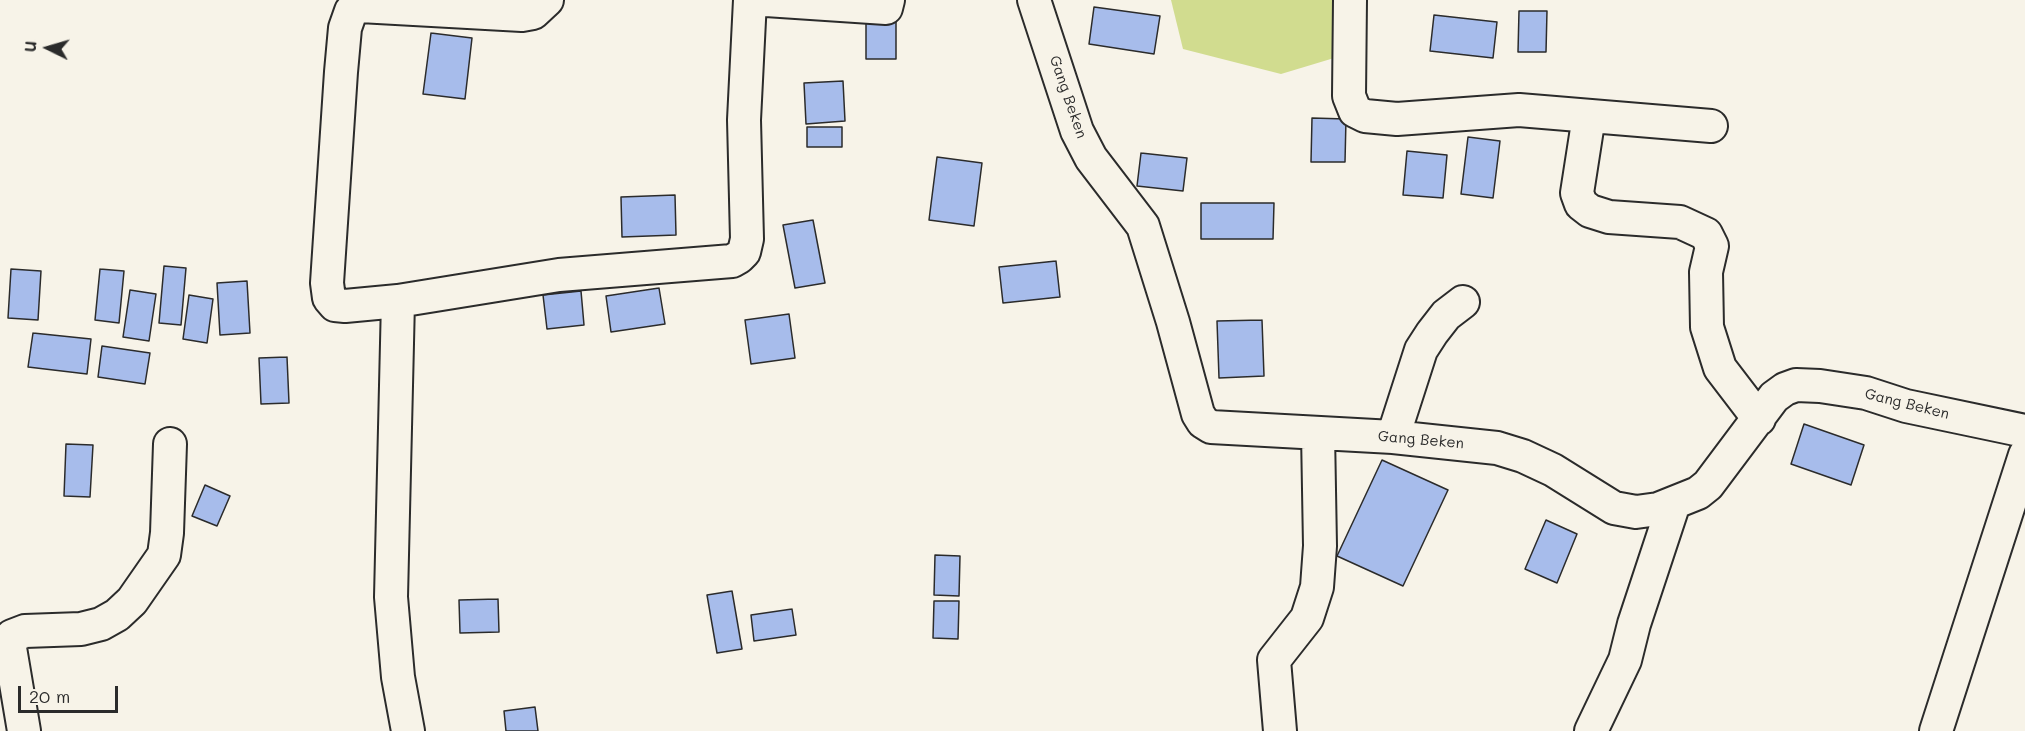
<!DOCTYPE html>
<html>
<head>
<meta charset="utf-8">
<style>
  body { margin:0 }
  #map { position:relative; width:2025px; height:731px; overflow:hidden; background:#f7f3e8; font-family:Mali,sans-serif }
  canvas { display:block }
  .north { position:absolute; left:18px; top:18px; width:60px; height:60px; -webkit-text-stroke:4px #f7f3e8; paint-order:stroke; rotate:275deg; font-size:16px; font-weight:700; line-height:24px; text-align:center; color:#2b2b2b }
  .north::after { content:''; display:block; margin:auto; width:21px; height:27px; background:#2b2b2b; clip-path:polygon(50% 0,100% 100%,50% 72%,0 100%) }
  .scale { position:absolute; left:18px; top:686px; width:100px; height:27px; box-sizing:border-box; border:3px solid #2b2b2b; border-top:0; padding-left:8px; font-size:18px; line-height:21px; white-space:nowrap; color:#2b2b2b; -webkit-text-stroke:4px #f7f3e8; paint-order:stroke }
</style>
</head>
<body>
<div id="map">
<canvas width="2025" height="731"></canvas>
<div class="north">U</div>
<div class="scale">20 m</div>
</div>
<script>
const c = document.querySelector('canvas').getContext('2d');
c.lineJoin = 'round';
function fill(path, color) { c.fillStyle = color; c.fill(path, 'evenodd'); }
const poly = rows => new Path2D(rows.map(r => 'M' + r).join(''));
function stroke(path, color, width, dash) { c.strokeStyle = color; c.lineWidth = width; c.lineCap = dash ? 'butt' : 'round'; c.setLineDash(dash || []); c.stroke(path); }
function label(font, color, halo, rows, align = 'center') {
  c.font = font + ' Mali,sans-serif'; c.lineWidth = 4.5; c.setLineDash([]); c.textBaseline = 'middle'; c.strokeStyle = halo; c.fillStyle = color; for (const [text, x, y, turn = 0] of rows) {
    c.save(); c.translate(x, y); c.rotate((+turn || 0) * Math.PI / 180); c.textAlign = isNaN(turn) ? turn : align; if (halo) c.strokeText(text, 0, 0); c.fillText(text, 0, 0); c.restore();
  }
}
const green = poly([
  [1171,0,1360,0,1354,52,1281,74,1183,49]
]);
const building = poly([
  [1094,7,1160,16,1154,54,1089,44,1094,7],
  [1519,11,1547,11,1546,52,1518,52,1519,11],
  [1434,15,1497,22,1493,58,1430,51,1434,15],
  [866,18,896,19,896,59,866,59,866,18],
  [431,33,472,38,465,99,423,94,431,33],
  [843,81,845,121,806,124,804,83,843,81],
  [1312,118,1346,119,1345,162,1311,162,1312,118],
  [807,127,842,127,842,147,807,147,807,127],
  [1468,137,1500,141,1493,198,1461,194,1468,137],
  [1407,151,1447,155,1443,198,1403,195,1407,151],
  [1141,153,1187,158,1183,191,1137,186,1141,153],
  [937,157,982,163,974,226,929,220,937,157],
  [675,195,676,235,622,237,621,197,675,195],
  [1201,203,1274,203,1273,239,1201,239,1201,203],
  [813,220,825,283,795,288,783,225,813,220],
  [1056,261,1060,297,1003,303,999,267,1056,261],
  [164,266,186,268,181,325,159,323,164,266],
  [11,269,41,271,38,320,8,318,11,269],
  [100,269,124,271,119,323,95,320,100,269],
  [247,281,250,333,220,335,217,283,247,281],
  [659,288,665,324,611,332,606,296,659,288],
  [130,290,156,294,149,341,123,337,130,290],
  [581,291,584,325,547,329,543,295,581,291],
  [189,295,213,299,207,343,183,339,189,295],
  [789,314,795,358,751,364,745,320,789,314],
  [1262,320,1264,376,1219,378,1217,321,1262,320],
  [33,333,91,339,87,374,28,367,33,333],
  [102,346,150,353,145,384,98,377,102,346],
  [287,357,289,403,261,404,259,358,287,357],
  [1804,424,1864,445,1851,485,1791,464,1804,424],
  [66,444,93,445,90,497,64,496,66,444],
  [1382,460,1448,490,1403,586,1337,556,1382,460],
  [205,485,230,496,217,526,192,516,205,485],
  [1546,520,1577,534,1557,583,1525,569,1546,520],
  [935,555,960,556,959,596,934,595,935,555],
  [732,591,742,649,717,653,707,595,732,591],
  [498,599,499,632,460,633,459,600,498,599],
  [934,601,959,601,958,639,933,638,934,601],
  [792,609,796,635,754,641,751,615,792,609],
  [535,707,538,731,506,731,504,711,535,707]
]);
const street = poly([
  [766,0,886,8,888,0],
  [1034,0,1077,131,1091,158,1143,226,1173,322,1198,414,1203,422,1211,427,1393,437,1497,448,1523,456,1553,470,1614,508,1636,512,1658,509,1698,493,1708,485,1774,397,1785,389,1796,385,1820,386,1866,393,1906,406,2025,431],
  [1350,0,1349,96,1355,111,1365,116,1397,119,1519,110,1711,126],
  [1589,116,1577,193,1581,204,1590,211,1609,217,1680,222,1706,234,1712,246,1706,272,1707,327,1720,368,1759,419],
  [398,301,345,306,335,305,329,298,327,283,341,72,345,28,351,11,360,6,522,15,533,13,547,0],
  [1393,437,1421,350,1432,333,1446,315,1463,302],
  [24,731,9,642,12,636,25,631,81,629,101,624,117,615,132,601,164,555,167,533,170,444],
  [408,731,398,677,391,597,398,301,559,275,732,261,739,257,744,252,747,239,744,120,750,0],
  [1280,731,1274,660,1307,618,1317,587,1320,546,1318,433],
  [1591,731,1625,660,1634,624,1674,503],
  [1936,731,2025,455]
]);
const streetNames = [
  ["Gang Beken",1068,97,71],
  ["Gang Beken",1907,404,14],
  ["Gang Beken",1421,440,5]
];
fill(green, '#d1dc8f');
fill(building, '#a7bceb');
stroke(building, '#2b2b2b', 1.5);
stroke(street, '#2b2b2b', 36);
stroke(street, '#f7f3e8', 32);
label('15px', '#2b2b2b', '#f7f3e8', streetNames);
</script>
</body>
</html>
